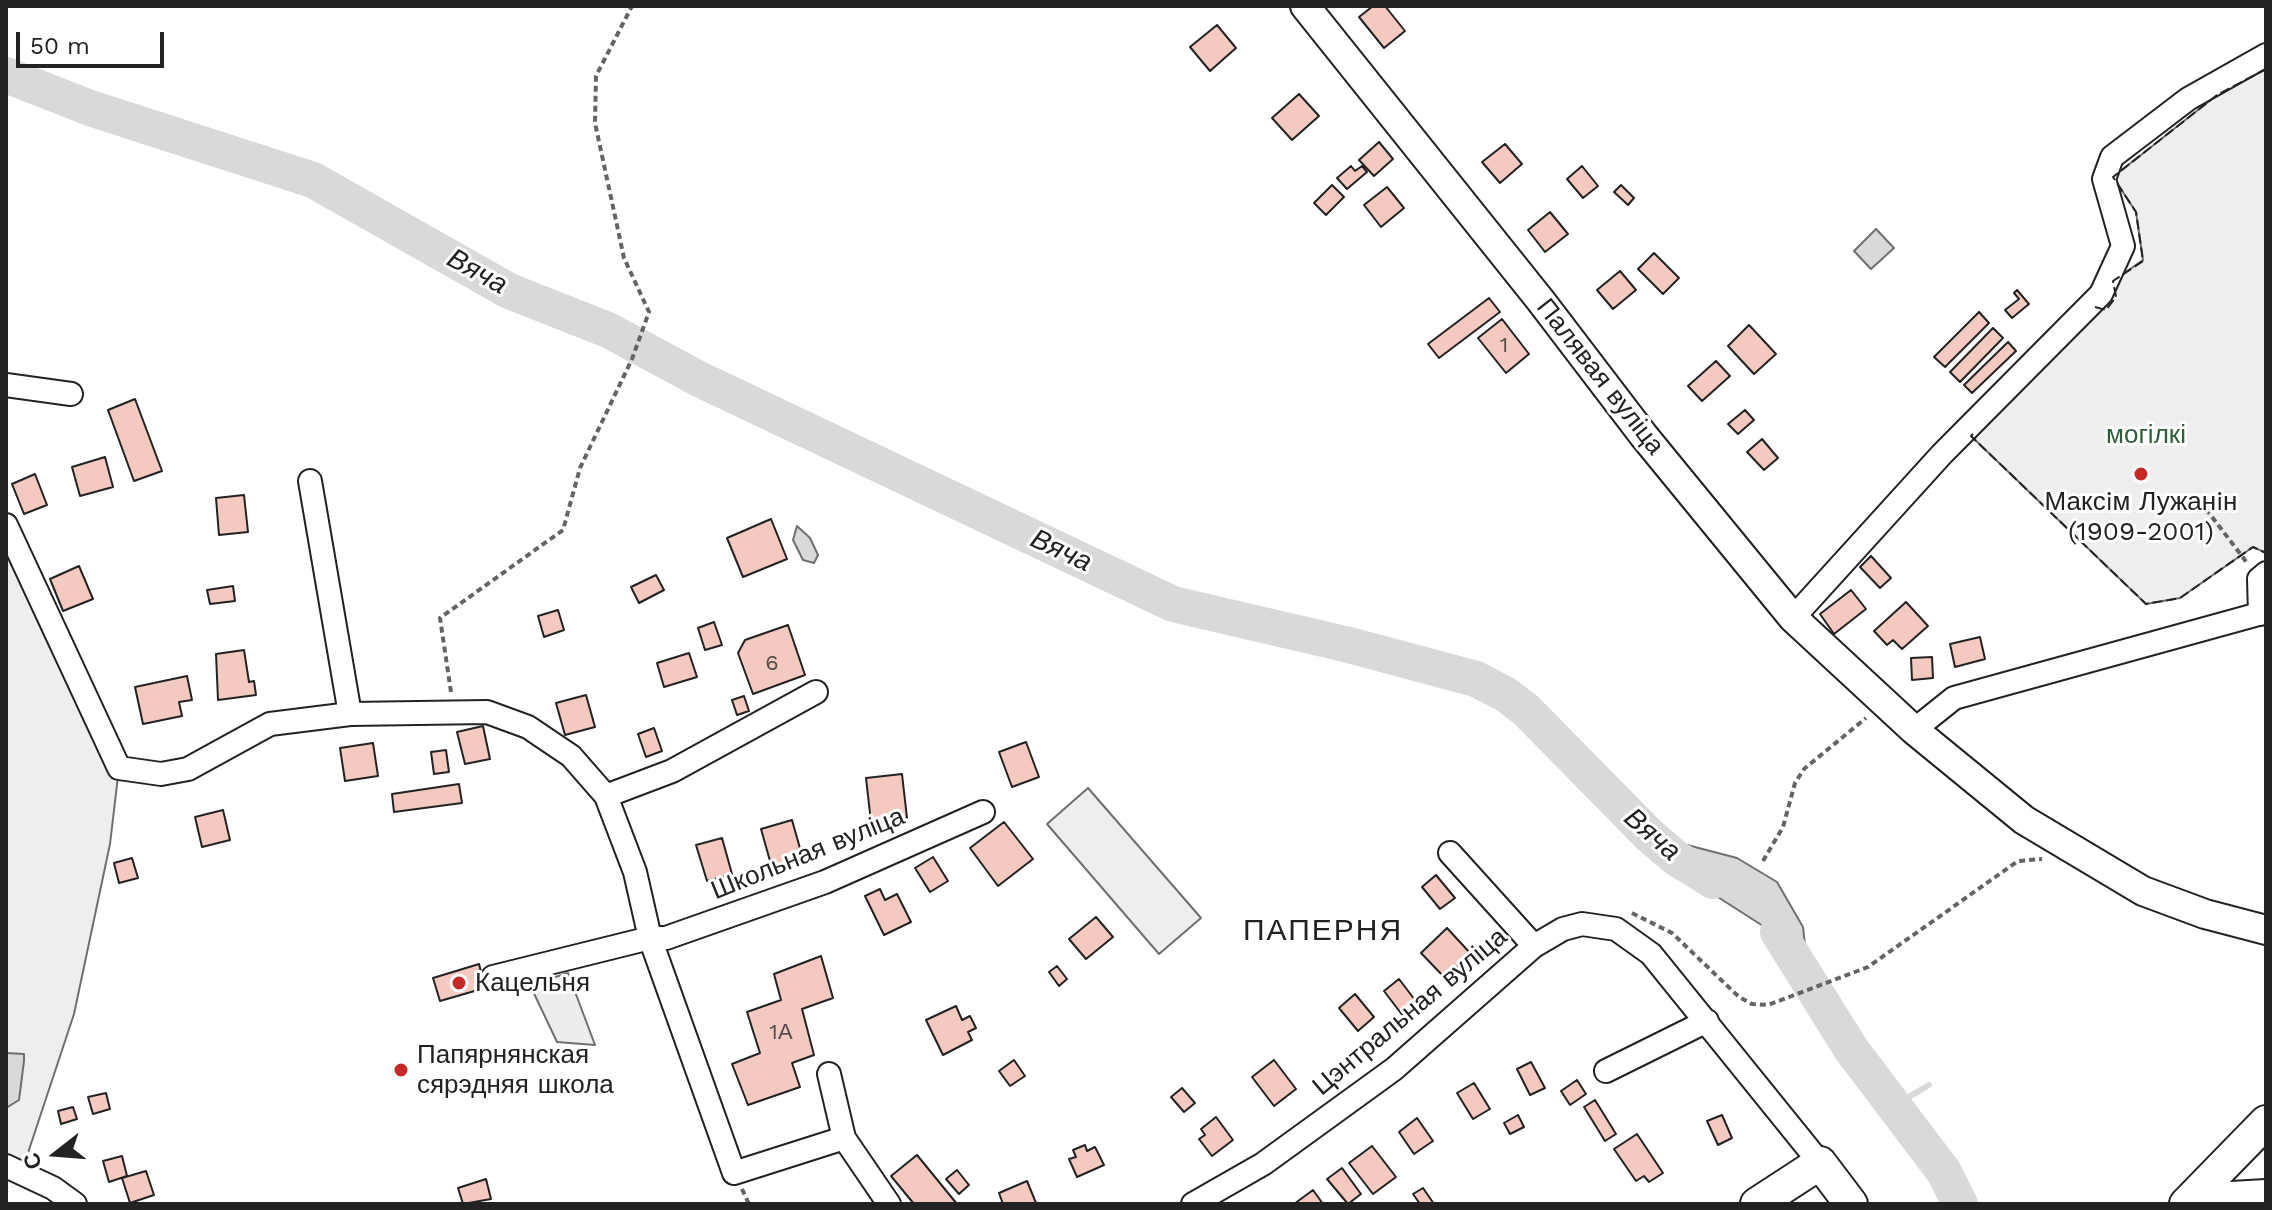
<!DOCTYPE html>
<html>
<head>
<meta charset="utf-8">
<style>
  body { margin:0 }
  #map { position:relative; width:2272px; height:1210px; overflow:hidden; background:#fff; font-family:"Work Sans",sans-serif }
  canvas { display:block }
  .frame { position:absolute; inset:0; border:8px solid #222; pointer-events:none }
  .north { position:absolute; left:16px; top:1114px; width:80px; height:80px; -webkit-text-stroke:6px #fff; paint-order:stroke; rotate:253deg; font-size:22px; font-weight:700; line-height:32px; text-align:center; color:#222 }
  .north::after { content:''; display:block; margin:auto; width:28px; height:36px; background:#222; clip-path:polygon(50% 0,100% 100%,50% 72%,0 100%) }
  .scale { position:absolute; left:16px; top:32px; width:148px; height:36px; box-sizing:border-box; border:4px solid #222; border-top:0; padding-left:10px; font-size:24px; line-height:28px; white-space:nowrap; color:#222; -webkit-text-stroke:6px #fff; paint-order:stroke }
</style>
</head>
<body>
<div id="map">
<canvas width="2272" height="1210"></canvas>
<div class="frame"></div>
<div class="north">С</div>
<div class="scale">50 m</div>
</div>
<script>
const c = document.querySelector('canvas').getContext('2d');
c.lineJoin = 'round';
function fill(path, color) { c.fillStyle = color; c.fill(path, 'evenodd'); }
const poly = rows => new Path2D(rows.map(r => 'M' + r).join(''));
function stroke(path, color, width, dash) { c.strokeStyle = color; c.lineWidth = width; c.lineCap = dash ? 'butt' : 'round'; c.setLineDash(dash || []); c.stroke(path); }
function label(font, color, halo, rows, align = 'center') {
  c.font = font + ' "Work Sans",sans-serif'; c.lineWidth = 6; c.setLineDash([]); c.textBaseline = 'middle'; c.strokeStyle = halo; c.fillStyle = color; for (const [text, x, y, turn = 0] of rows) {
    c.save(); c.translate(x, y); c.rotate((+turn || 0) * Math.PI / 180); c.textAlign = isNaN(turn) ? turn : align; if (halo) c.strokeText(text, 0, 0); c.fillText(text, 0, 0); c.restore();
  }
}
const green = poly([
  [2266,69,2266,553,2253,547,2180,598,2146,604,1971,436,2115,291,2113,281,2143,260,2136,212,2113,177,2217,95,2266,69],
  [6,525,119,768,110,844,74,1014,21,1174,6,1166,6,525],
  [1088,788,1201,918,1159,954,1047,824,1088,788]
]);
const parking = poly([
  [568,973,595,1045,557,1042,530,985,568,973]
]);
const water = poly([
  [1876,229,1894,248,1871,269,1854,251,1876,229],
  [797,526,810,538,818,555,814,563,803,560,793,540,797,526],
  [1649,835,1737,858,1777,882,1803,927,1806,954,1802,975,1763,926,1696,883,1649,835],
  [6,1053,24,1054,24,1061,19,1100,6,1108,6,1053]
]);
const stream = poly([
  [1895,1105,1929,1085]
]);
const river = poly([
  [6,75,90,108,313,180,509,291,608,330,699,379,1173,604,1349,645,1476,679,1505,694,1526,710,1649,835,1676,858,1713,881],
  [1778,932,1851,1049,1944,1172,1960,1204]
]);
const building = poly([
  [1373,6,1385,6,1405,31,1384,48,1359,17,1373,6],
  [1217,25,1236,48,1210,71,1190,47,1217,25],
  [1299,94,1319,116,1292,140,1272,118,1299,94],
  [1379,142,1393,159,1374,176,1359,160,1379,142],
  [1505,144,1522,164,1500,183,1482,162,1505,144],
  [1351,166,1355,171,1362,166,1367,172,1347,189,1337,178,1351,166],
  [1582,166,1598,186,1583,198,1567,179,1582,166],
  [1332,185,1344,197,1326,215,1314,203,1332,185],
  [1621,185,1634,198,1628,205,1614,192,1621,185],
  [1387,187,1404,208,1381,227,1364,205,1387,187],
  [1550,212,1568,234,1545,252,1528,230,1550,212],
  [1654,253,1679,278,1663,294,1638,269,1654,253],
  [1620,271,1636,290,1613,309,1597,290,1620,271],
  [2017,290,2029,304,2012,318,2005,310,2019,299,2014,293,2017,290],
  [1489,298,1500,312,1439,358,1428,344,1489,298],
  [1979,312,1989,323,1945,367,1934,357,1979,312],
  [1502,319,1529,354,1506,373,1478,338,1502,319],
  [1749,325,1776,354,1754,374,1728,346,1749,325],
  [1993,328,2003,338,1960,382,1950,372,1993,328],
  [2008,342,2016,351,1972,393,1964,385,2008,342],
  [1716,361,1730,376,1702,401,1688,386,1716,361],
  [135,399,162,471,134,481,108,410,135,399],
  [1745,410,1754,420,1738,434,1728,424,1745,410],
  [1762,439,1778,458,1764,470,1747,452,1762,439],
  [105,457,113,487,80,496,72,467,105,457],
  [35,474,47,505,24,514,12,484,35,474],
  [244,495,248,532,219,535,216,498,244,495],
  [771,519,787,559,743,577,727,538,771,519],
  [1871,556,1891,578,1880,588,1860,567,1871,556],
  [79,566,93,599,63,611,50,579,79,566],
  [656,575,664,590,639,603,631,587,656,575],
  [233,586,235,601,210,604,207,590,233,586],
  [1851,590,1866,609,1834,634,1820,614,1851,590],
  [1906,602,1928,626,1902,649,1893,640,1887,645,1874,631,1906,602],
  [558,610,564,630,544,637,538,616,558,610],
  [714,622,722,645,705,650,698,628,714,622],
  [788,625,805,675,753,694,738,653,745,640,788,625],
  [1980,637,1985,659,1955,667,1950,644,1980,637],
  [244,650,249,682,254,681,256,695,218,700,216,654,244,650],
  [689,653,697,677,664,687,657,663,689,653],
  [1932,657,1933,678,1912,680,1911,658,1932,657],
  [187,676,192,700,179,702,182,716,143,724,135,687,187,676],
  [586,695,595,727,565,735,556,703,586,695],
  [744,696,749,711,737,715,732,700,744,696],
  [483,726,490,759,465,764,457,732,483,726],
  [654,728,662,751,646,757,638,734,654,728],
  [1026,742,1039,777,1012,787,999,752,1026,742],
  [373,743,378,776,345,781,340,748,373,743],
  [446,750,449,772,434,774,431,752,446,750],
  [902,774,907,818,871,822,866,778,902,774],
  [459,784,462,803,394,812,392,794,459,784],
  [223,810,230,840,202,847,195,817,223,810],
  [792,820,803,859,772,868,761,829,792,820],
  [1004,822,1033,859,998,886,970,848,1004,822],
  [722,838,732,874,707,881,696,845,722,838],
  [933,857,948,881,930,892,915,868,933,857],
  [132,858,138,878,119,883,114,863,132,858],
  [1436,875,1455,898,1440,909,1422,887,1436,875],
  [880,889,885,900,897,894,911,922,884,935,865,896,880,889],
  [1096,917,1113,937,1086,959,1069,939,1096,917],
  [1447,928,1471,954,1445,978,1421,953,1447,928],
  [821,956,833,998,802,1009,814,1055,792,1063,800,1087,748,1105,732,1064,760,1053,747,1012,781,1000,774,974,821,956],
  [479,964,485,988,440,1001,433,978,479,964],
  [1057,966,1067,979,1059,986,1049,972,1057,966],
  [1399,979,1418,1004,1403,1016,1384,991,1399,979],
  [1355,994,1374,1017,1358,1031,1339,1008,1355,994],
  [956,1006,962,1020,970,1016,976,1028,968,1032,972,1040,943,1055,926,1020,956,1006],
  [1014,1060,1025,1076,1010,1086,999,1071,1014,1060],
  [1274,1060,1296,1089,1274,1106,1252,1077,1274,1060],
  [1531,1062,1545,1088,1530,1095,1517,1069,1531,1062],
  [1577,1080,1586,1094,1570,1105,1561,1091,1577,1080],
  [1474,1083,1490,1109,1473,1119,1457,1093,1474,1083],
  [1182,1088,1195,1103,1184,1112,1171,1097,1182,1088],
  [106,1093,110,1109,93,1114,88,1097,106,1093],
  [1595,1100,1616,1134,1605,1141,1584,1107,1595,1100],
  [73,1107,77,1119,61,1124,58,1111,73,1107],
  [1518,1115,1524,1127,1510,1134,1504,1123,1518,1115],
  [1722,1115,1732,1138,1718,1145,1707,1121,1722,1115],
  [1216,1117,1233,1140,1212,1156,1199,1139,1205,1135,1201,1129,1216,1117],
  [1417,1118,1433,1141,1414,1154,1399,1132,1417,1118],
  [1637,1134,1663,1173,1649,1182,1644,1176,1636,1181,1614,1149,1637,1134],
  [1085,1145,1087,1151,1095,1147,1104,1165,1077,1177,1069,1159,1076,1157,1073,1150,1085,1145],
  [1372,1146,1396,1177,1373,1194,1349,1163,1372,1146],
  [917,1155,957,1204,914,1204,891,1176,917,1155],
  [122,1156,127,1176,109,1182,103,1161,122,1156],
  [1342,1168,1361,1194,1348,1204,1327,1179,1342,1168],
  [957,1170,969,1185,959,1194,946,1179,957,1170],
  [146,1171,154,1195,130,1203,122,1178,146,1171],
  [486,1179,491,1199,463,1204,458,1188,486,1179],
  [1027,1181,1036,1203,1003,1204,999,1193,1027,1181],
  [1423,1188,1434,1204,1420,1204,1413,1194,1423,1188],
  [1313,1190,1323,1204,1294,1204,1313,1190]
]);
const path = poly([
  [2206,509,2248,564],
  [451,692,440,618,563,530,580,468,632,359,649,312,624,258,595,123,596,76,632,6],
  [1763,861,1783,827,1795,783,1804,769,1866,718],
  [1632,913,1672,933,1739,997,1752,1004,1768,1005,1868,967,2018,861,2042,859],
  [742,1189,749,1204]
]);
const minor = poly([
  [6,385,71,394],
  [310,481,350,714],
  [6,525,119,768,161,774,188,769,270,724,350,714,487,712,528,727,571,756,606,796,635,872,650,938,734,1173,844,1138],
  [2260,614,2259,579,2266,573],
  [1793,618,1942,454,2101,294,2123,246,2104,179,2112,157,2188,99,2266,55],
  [1914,730,1954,698,2266,612],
  [606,796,672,771,816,692],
  [1450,853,1534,946],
  [493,977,650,938,666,938,825,882,983,812],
  [1606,1071,1707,1021],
  [829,1074,844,1138,889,1204],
  [6,1166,53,1188,75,1204],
  [1193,1204,1263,1164,1394,1069,1534,946,1563,929,1582,924,1616,929,1651,954,1820,1163]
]);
const major = poly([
  [1305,6,1541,301,1644,436,1793,618,1914,730,2024,820,2143,891,2205,914,2266,930]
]);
const highway = poly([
  [1820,1163,1851,1204],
  [1757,1204,1820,1163],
  [2186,1204,2266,1122],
  [2204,1204,2214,1199,2266,1196]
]);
const fence = poly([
  [2095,307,2106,310,2116,297,2113,281,2143,261,2136,212,2113,177,2217,95,2266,69],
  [1973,434,1971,436,2146,604,2180,598,2253,547,2266,553]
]);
const markers = [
  [2141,474,8,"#c62828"],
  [459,983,8,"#c62828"],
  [401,1070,8,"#c62828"]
];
const numberNames = [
  ["1",1504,346],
  ["6",772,664],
  ["1А",781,1033]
];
const streetNames = [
  ["Палявая вуліца",1600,377,52],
  ["Школьная вуліца",808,854,-22],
  ["Цэнтральная вуліца",1410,1012,-40]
];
const parkNames = [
  ["могілкі",2146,435]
];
const poiNames = [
  ["Максiм Лужанiн",2141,502,"center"],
  ["(1909-2001)",2141,532,"center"],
  ["Кацельня",475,983],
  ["Папярнянская",417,1055],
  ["сярэдняя школа",417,1085]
];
const waterNames = [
  ["Вяча",477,272,29],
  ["Вяча",1061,551,25],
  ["Вяча",1652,835,41]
];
const quarterNames = [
  ["ПАПЕРНЯ",1323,931]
];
fill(green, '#eee');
stroke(green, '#6f6f6f', 2);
fill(parking, '#ededed');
stroke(parking, '#6f6f6f', 2);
fill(water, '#d9d9d9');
stroke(water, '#6f6f6f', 2);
stroke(stream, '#d9d9d9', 6);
stroke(river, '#d9d9d9', 36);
fill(building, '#f3c9c0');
stroke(building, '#222', 2);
stroke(minor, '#222', 26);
stroke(major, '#222', 32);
stroke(highway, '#222', 36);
stroke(path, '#646464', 4, [6, 4]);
stroke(minor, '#fff', 22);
stroke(major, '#fff', 28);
stroke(highway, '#fff', 32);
stroke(fence, '#222', 2, [10, 4]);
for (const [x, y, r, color] of markers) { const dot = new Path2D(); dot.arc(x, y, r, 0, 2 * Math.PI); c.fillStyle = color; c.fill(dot); stroke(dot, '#fff', 3); }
label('22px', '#564c4a', null, numberNames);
label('26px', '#222', '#fff', streetNames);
label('26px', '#2f5e38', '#fff', parkNames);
label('26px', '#222', '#fff', poiNames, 'left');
label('italic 28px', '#222', '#fff', waterNames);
c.letterSpacing = '2px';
label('30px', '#222', '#fff', quarterNames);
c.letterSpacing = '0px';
</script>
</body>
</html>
